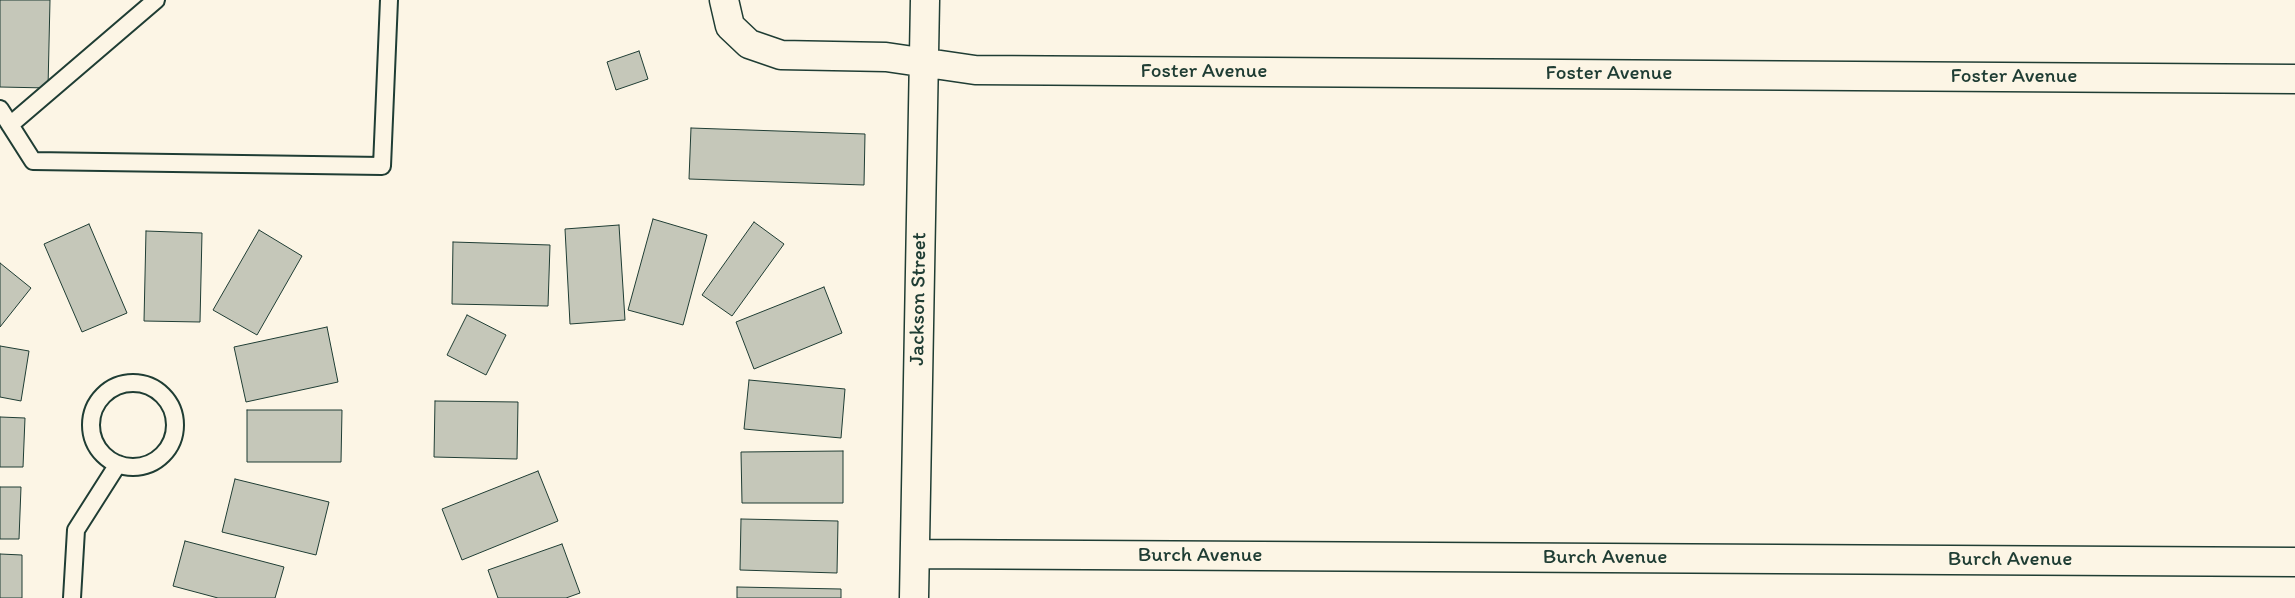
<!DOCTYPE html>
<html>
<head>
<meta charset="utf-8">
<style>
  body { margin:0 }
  canvas { display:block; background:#fcf5e5 }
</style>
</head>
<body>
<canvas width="2295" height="598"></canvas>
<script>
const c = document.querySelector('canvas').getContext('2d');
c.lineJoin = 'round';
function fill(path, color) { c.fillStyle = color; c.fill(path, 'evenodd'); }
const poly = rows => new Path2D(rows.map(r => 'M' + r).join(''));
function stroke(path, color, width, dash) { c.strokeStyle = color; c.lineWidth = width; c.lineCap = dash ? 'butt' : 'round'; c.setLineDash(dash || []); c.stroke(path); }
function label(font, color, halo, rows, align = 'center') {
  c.font = font + ' Itim,sans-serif'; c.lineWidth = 4.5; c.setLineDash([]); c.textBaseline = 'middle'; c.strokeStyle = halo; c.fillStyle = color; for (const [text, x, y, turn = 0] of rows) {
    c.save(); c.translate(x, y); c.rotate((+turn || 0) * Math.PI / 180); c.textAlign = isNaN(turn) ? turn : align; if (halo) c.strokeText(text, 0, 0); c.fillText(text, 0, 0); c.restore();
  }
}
const building = poly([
  [0,0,50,0,48,88,0,87,0,0],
  [639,51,648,79,616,90,607,62,639,51],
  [691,128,865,134,864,185,689,179,691,128],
  [653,219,707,235,683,325,628,310,653,219],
  [754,222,784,244,732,316,702,295,754,222],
  [89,224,127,313,82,332,44,244,89,224],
  [619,225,625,320,570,324,565,229,619,225],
  [259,230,302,256,257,335,213,310,259,230],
  [146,231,202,233,200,322,144,321,146,231],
  [453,242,550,245,548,306,452,304,453,242],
  [0,263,31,288,0,327,0,263],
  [824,287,842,333,754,369,736,322,824,287],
  [467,315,506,335,486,375,447,355,467,315],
  [327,327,338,382,246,402,234,347,327,327],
  [0,346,29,351,21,401,0,397,0,346],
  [749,380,845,389,841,438,744,429,749,380],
  [435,401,518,402,517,459,434,457,435,401],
  [247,410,342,410,341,462,247,462,247,410],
  [0,417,25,418,23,467,0,467,0,417],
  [843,451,843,503,742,503,741,452,843,451],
  [538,471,558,521,462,560,442,509,538,471],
  [235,479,329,502,316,555,222,532,235,479],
  [0,487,21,487,19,539,0,539,0,487],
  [741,519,838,521,837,573,740,570,741,519],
  [185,541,284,567,275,598,218,598,173,586,185,541],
  [562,544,580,593,566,598,498,598,488,570,562,544],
  [0,554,22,555,22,598,0,598,0,554],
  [737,587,841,589,841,598,737,598,737,587]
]);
const lane = poly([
  [0,109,33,161,382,166,389,0],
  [10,125,156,0],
  '91 425a42 42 0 1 1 84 0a42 42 0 1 1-84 0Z',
  [72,598,76,530,118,464]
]);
const street = poly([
  [724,0,730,26,749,44,781,55,886,57,975,70,2295,79],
  [915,554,2295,562],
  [914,598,925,0]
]);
const streetNames = [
  ["Foster Avenue",1204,72],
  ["Foster Avenue",1609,74],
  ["Foster Avenue",2014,77],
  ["Jackson Street",919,299,-89],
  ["Burch Avenue",1200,556],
  ["Burch Avenue",1605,558],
  ["Burch Avenue",2010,560]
];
fill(building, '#c5c7b9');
stroke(building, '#1f3d34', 1);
stroke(lane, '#1f3d34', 20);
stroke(street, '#1f3d34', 31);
stroke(lane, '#fcf5e5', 16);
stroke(street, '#fcf5e5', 28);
label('21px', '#1f3d34', '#fcf5e5', streetNames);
</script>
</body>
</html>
